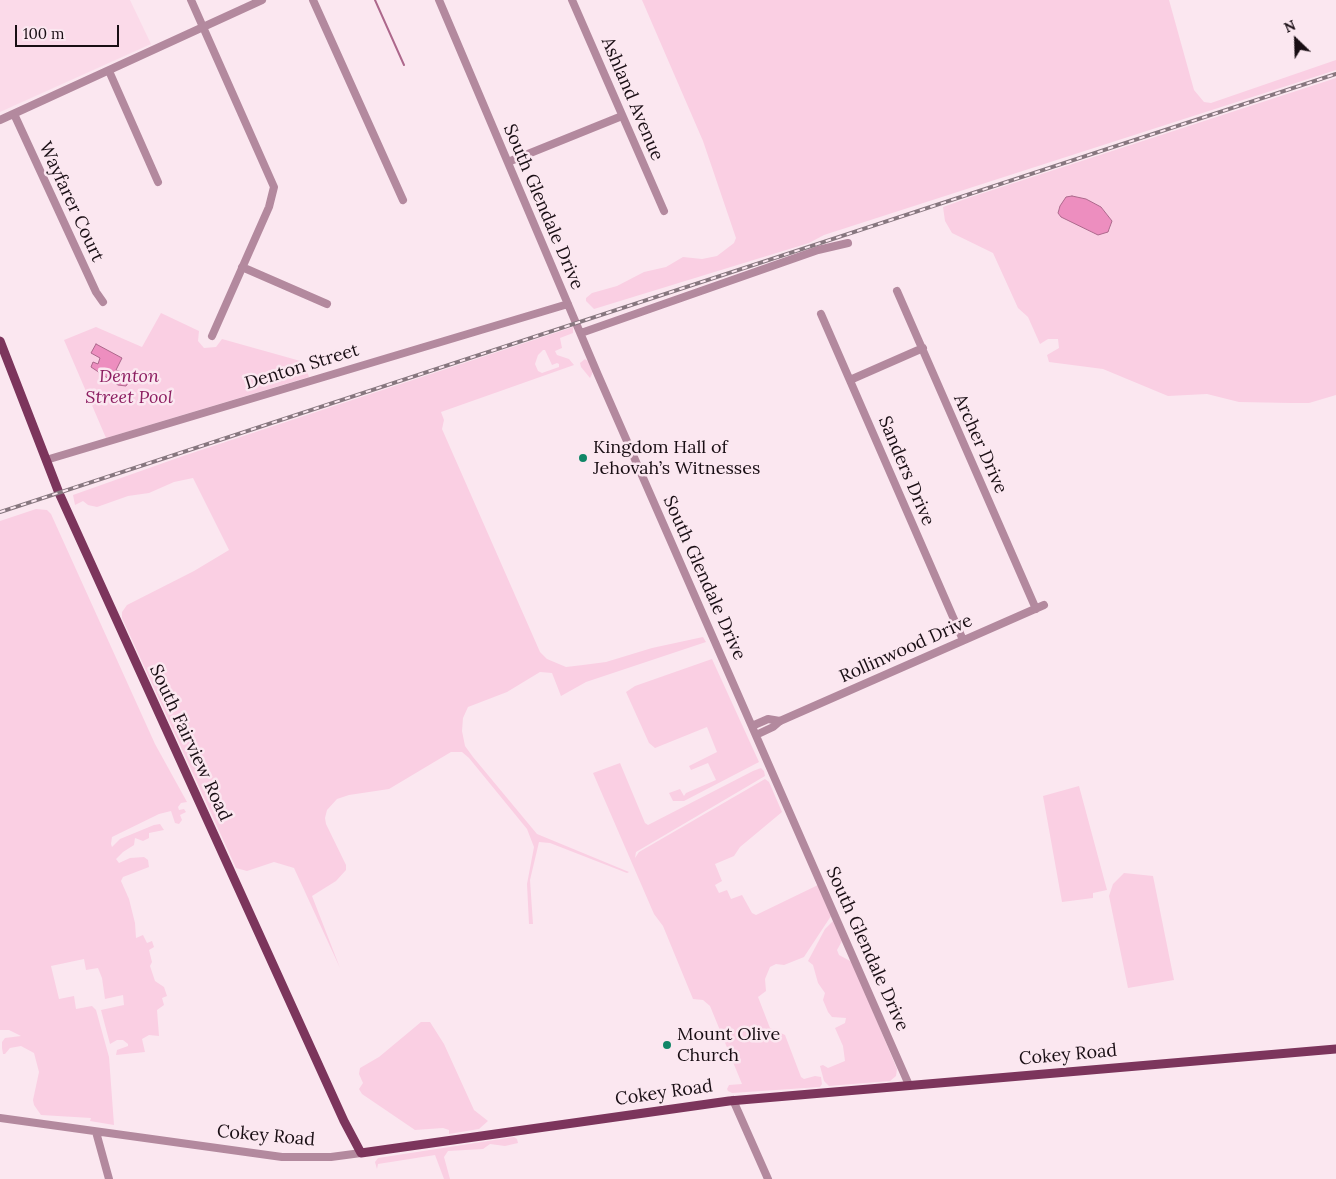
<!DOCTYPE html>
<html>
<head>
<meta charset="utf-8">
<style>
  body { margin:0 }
  #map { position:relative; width:1336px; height:1179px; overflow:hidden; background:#fbe7f0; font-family:Lora,serif }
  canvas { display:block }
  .north { position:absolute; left:1271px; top:15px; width:50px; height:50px; -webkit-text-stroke:4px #fbe7f0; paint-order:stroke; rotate:336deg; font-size:14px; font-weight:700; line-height:20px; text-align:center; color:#190e14 }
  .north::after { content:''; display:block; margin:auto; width:18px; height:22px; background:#190e14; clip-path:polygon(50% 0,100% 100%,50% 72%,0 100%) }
  .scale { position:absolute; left:15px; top:25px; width:104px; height:22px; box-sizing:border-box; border:2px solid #190e14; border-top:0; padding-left:6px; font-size:15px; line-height:18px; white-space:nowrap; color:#190e14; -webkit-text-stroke:4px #fbe7f0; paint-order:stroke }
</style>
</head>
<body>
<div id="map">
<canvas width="1336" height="1179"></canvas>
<div class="north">N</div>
<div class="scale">100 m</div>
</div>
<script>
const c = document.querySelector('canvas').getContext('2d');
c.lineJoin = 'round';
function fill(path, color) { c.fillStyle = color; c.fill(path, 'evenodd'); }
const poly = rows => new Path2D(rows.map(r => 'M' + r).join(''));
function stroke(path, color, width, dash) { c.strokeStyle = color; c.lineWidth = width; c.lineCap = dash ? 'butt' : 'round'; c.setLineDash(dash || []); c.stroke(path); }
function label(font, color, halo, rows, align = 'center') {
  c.font = font + ' Lora,serif'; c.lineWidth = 5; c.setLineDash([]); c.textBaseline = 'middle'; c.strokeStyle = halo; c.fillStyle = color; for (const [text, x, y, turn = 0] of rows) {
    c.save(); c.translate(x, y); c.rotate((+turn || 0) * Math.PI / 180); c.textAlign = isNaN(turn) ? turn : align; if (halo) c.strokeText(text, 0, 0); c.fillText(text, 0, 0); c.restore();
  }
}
const built = poly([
  [0,0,130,0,151,44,0,112]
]);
const green = poly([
  [642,0,1169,0,1194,90,1204,102,1211,103,1336,60,1336,70,824,235,809,243,594,309,586,301,586,298,592,293,617,286,644,272,666,267,683,257,702,259,717,256,734,243,736,238,703,141],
  [1336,78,1336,395,1309,403,1291,403,1239,402,1207,394,1168,396,1103,369,1049,362,1047,355,1059,348,1058,339,1048,339,1040,344,1028,317,1018,308,993,253,952,233,945,221,943,207,968,198],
  [1069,196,1086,199,1101,207,1112,221,1110,230,1095,233,1061,217,1058,213,1059,208],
  [161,313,199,331,198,341,204,348,216,347,222,339,304,362,309,377,106,438,64,340,96,327,142,347],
  [573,327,573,333,560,338,562,348,555,351,557,355,569,359,574,365,441,412,444,420,442,429,540,652,547,659,566,667,583,665,606,662,652,648,703,637,706,642,586,682,561,696,552,673,540,672,507,692,468,707,463,718,462,731,465,746,473,757,537,834,629,872,627,873,550,843,539,842,530,880,533,924,529,924,527,884,534,847,527,829,469,758,462,752,451,752,389,789,349,795,337,799,327,810,325,818,326,824,346,865,346,870,336,881,312,896,340,968,294,868,274,862,247,871,236,868,122,618,122,612,127,605,194,571,229,550,193,478,174,482,149,493,128,496,97,507,88,505,83,501,75,505,73,495,183,456],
  [543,350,545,350,552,365,557,363,559,364,559,367,542,373,538,371,535,364,538,355],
  [585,359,589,362,593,372,590,378,581,367,580,363],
  [36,509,47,510,51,514,155,744,187,802,181,803,178,807,179,810,184,809,186,812,180,815,182,820,179,824,175,823,171,811,159,814,112,837,111,844,112,847,120,839,154,825,160,824,164,830,149,833,149,838,143,841,135,838,134,845,123,852,116,859,119,863,130,858,144,857,148,860,149,867,123,877,121,881,129,899,135,923,136,938,143,935,147,943,152,941,154,947,149,950,152,962,150,966,155,981,164,987,167,996,162,998,164,1005,157,1010,159,1036,149,1035,142,1039,145,1052,116,1055,117,1050,128,1046,128,1044,123,1040,117,1040,110,1044,101,1010,124,1005,123,995,105,999,102,978,98,968,86,970,84,959,51,966,59,999,74,996,76,1009,92,1006,96,1010,109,1057,114,1125,90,1121,91,1118,41,1115,34,1105,33,1100,39,1072,34,1053,21,1046,10,1048,5,1054,3,1054,2,1048,2,1042,5,1038,21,1036,9,1030,0,1030,0,521],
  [712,659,759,762,684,801,673,801,669,793,680,789,684,796,686,793,716,780,708,763,691,770,689,766,717,752,707,727,655,748,649,743,626,692,635,686],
  [620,763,645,823,648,825,753,771,761,768,764,771,765,776,636,852,635,858,639,852,765,779,769,782,782,812,740,847,734,856,715,864,722,881,715,885,719,893,727,890,731,899,742,895,752,913,756,915,818,885,831,916,804,957,784,965,776,964,770,967,765,979,766,991,758,997,770,1028,785,1035,801,1077,804,1079,815,1076,821,1077,822,1084,820,1087,732,1093,728,1091,727,1089,729,1085,742,1084,710,1006,703,1000,693,999,663,926,654,914,593,773],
  [1079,786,1107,890,1093,893,1093,898,1062,902,1043,796],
  [1124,873,1153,876,1174,980,1128,988,1109,896,1113,884],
  [833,921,842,941,837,950,839,955,852,962,897,1069,896,1076,890,1081,829,1086,824,1081,820,1066,823,1065,828,1068,845,1061,843,1046,835,1028,845,1023,846,1018,832,1017,828,1012,823,1000,825,993,818,983,813,965,808,961,825,929],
  [421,1022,430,1022,444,1044,474,1110,488,1121,479,1129,449,1134,449,1130,443,1128,415,1130,362,1094,359,1089,363,1083,359,1074,360,1068,379,1057],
  [514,1137,517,1139,518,1143,505,1146,490,1144,483,1149,448,1151,444,1157,450,1179,444,1179,435,1155,378,1164,377,1169,375,1162,378,1158]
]);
const water = poly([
  [1072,196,1086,199,1101,207,1112,221,1108,232,1098,235,1061,217,1058,213,1060,206,1066,197,1072,196],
  [96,344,122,358,116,370,129,375,130,380,126,386,118,385,91,367,93,362,98,364,100,358,91,353,96,344]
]);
const stream = poly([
  [375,0,404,65]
]);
const minor = poly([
  [191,0,274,187,269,207,212,336],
  [313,0,403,200],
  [439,0,598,375,909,1085],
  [572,0,664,211],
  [109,71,158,182],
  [14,114,96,292,103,302],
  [0,120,262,0],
  [508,162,622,116],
  [242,267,327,304],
  [897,291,1036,609],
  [821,314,963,640],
  [581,333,818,250,848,243],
  [850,380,923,348],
  [46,460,568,304],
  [752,726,768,719,780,721],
  [756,735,773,727,780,721,1044,605],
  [733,1100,768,1179],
  [0,1118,282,1157,331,1157,361,1153],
  [96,1132,109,1179]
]);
const major = poly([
  [0,341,59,493,344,1121,361,1153,729,1101,1336,1049]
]);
const rail = poly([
  [0,512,1336,74]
]);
const markers = [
  [583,458,5,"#108667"],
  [667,1045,5,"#108667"]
];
const streetNames = [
  ["Ashland Avenue",632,99,67],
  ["Wayfarer Court",71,202,65],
  ["South Glendale Drive",543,207,67],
  ["Denton Street",302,367,-17],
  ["Archer Drive",980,444,66],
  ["Sanders Drive",906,471,67],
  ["South Glendale Drive",704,578,66],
  ["Rollinwood Drive",906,649,-24],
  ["South Fairview Road",190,743,65],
  ["South Glendale Drive",867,949,66],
  ["Cokey Road",1068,1055,-5],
  ["Cokey Road",664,1093,-8],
  ["Cokey Road",266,1136,5]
];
const parkNames = [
  ["Denton",129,377],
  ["Street Pool",129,398]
];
const poiNames = [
  ["Kingdom Hall of",593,448],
  ["Jehovah’s Witnesses",593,469],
  ["Mount Olive",677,1035],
  ["Church",677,1056]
];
fill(built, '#fbdae9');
fill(green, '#facfe3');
fill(water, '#ed8ebf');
stroke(water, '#ad688c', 1);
stroke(stream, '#ad688c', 2);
stroke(minor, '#b3899e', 8);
stroke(major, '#7c355c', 9);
stroke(rail, '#87777f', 4);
stroke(rail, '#fbe7f0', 2, [5.5]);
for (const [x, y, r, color] of markers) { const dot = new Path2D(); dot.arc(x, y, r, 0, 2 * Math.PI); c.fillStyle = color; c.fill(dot); stroke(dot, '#fbe7f0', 2); }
label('18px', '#190e14', '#fbe7f0', streetNames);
label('italic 18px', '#8c1e61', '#fbe7f0', parkNames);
label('18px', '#190e14', '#fbe7f0', poiNames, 'left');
</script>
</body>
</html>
